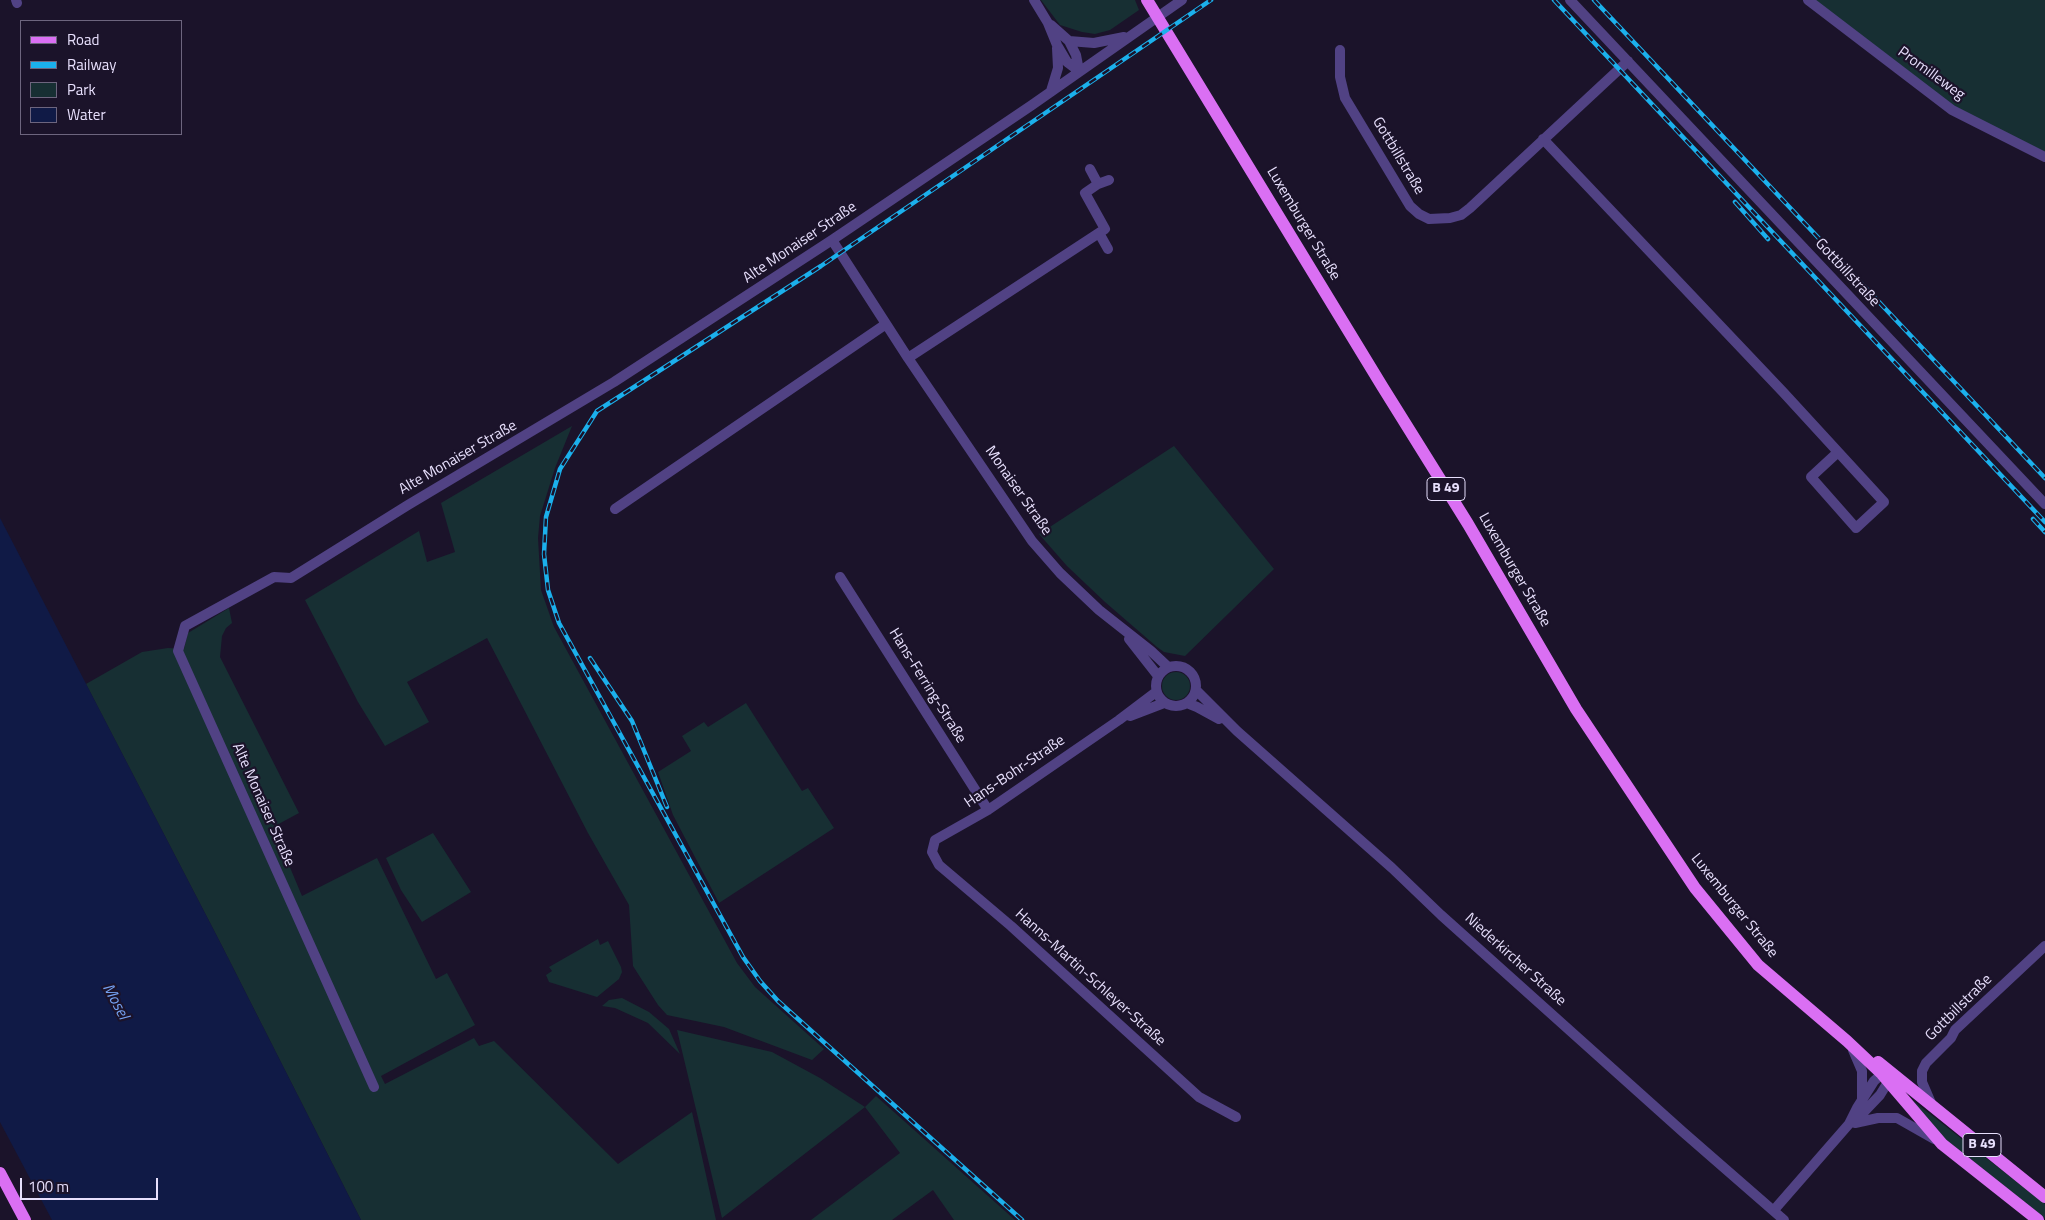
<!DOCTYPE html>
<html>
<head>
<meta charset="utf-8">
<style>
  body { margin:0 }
  #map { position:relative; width:2045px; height:1220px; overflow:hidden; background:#1b132a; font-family:"Titillium Web",sans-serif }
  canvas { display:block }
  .legend { position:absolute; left:20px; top:20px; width:162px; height:115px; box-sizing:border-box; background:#1b132a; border:1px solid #6d657e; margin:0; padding:6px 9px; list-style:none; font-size:15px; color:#e7dffc }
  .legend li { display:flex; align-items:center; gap:10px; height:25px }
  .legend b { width:25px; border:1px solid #6d657e }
  .scale { position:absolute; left:20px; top:1178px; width:138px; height:22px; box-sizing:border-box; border:2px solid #e7dffc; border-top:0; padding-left:6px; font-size:15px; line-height:18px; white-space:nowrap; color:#e7dffc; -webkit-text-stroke:4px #1b132a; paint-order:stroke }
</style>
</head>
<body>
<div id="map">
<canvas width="2045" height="1220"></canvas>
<ul class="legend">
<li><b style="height:6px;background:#da6ff3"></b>Road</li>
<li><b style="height:6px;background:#1bb0ec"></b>Railway</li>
<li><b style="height:14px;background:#172f33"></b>Park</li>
<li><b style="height:14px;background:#101a46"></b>Water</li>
</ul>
<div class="scale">100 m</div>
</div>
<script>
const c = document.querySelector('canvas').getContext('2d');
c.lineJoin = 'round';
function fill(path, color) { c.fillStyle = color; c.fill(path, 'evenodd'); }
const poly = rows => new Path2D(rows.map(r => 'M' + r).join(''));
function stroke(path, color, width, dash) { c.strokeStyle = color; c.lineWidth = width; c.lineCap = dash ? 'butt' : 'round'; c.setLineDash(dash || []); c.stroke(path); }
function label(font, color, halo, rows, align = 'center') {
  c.font = font + ' "Titillium Web",sans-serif'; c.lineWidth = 4.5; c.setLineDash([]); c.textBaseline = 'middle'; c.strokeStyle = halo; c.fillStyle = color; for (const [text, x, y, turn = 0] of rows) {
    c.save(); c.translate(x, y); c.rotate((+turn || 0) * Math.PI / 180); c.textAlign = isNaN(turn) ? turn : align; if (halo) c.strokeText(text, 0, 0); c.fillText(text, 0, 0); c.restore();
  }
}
const green = poly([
  [1041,0,1135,0,1139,10,1110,30,1095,34,1082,32,1060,25],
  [1814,0,2045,0,2045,153,1949,105],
  [572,426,555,468,540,516,538,538,541,590,554,627,737,963,755,987,824,1049,812,1060,724,1027,667,1015,658,1005,633,966,629,905,588,833,487,638,407,682,429,722,385,746,358,702,305,600,419,531,427,562,455,552,441,503],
  [1174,446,1274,569,1185,656,1164,652,1157,647,1105,602,1067,566,1039,534],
  [229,608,232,623,226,628,222,636,220,657,299,813,273,827,302,896,377,858,436,979,447,973,475,1025,381,1076,385,1084,474,1038,479,1046,494,1041,618,1164,692,1112,716,1220,361,1220,221,944,86,684,142,652,168,648,184,649,188,633],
  '1162 686a14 14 0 1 1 28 0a14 14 0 1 1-28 0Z',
  [746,703,802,791,808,788,834,828,719,903,673,815,658,772,691,751,682,736,704,722,708,727],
  [433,833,471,892,422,922,401,890,386,858],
  [598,939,600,945,608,941,621,967,622,972,619,979,597,997,549,982,546,975,552,971,549,967],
  [622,998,649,1012,669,1029,680,1054,648,1023,615,1008,602,1006,609,1000],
  [677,1030,772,1052,820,1078,865,1107,876,1096,1015,1220,954,1220,933,1190,892,1220,811,1220,900,1153,865,1107,722,1218],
  [1907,1096,2045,1204,2045,1218,1935,1131]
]);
const water = poly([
  [0,518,221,944,361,1220,52,1220,0,1122]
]);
const street = poly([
  [16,0,17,3],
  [1034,0,1048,23,1057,45,1067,62,1079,71],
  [1570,0,2045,504],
  [1808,0,1952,110,2045,157],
  [1051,25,1069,41,1076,55,1079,71],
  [1069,41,1094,43,1124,37],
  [1340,50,1340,77,1345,98,1410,206,1419,214,1429,219,1450,218,1461,215,1470,208,1628,61],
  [1051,91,1058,68,1057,48],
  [1543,139,1783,392,1884,502,1856,528,1811,477,1837,453],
  [1098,184,1109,180],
  [1099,233,1108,249],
  [832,240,908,358,1032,541,1060,573,1099,610,1151,651,1168,667],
  [908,358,1105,229,1085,193,1098,184,1090,169],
  [615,509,886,324],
  [840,577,988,810],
  [1129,639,1158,676],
  '1156 686a20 20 0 1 1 40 0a20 20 0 1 1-40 0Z',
  [1196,690,1237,731,1392,868,1441,915,1683,1132,1784,1220],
  [1156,692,1119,720,988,810,935,840,932,852,939,865,1011,926,1199,1097,1236,1117],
  [1187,703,1197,707,1219,719],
  [1130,716,1164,703],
  [1853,1050,1862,1071,1862,1098],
  [374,1087,178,651,185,626,274,577,291,578,408,505,614,382,832,240,1032,105,1182,0],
  [1931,1103,1922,1082,1922,1071,1926,1063,1951,1038,1955,1030,2045,946],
  [1855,1123,1878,1118,1897,1118,1934,1139],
  [1774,1210,1849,1124,1860,1116,1880,1095,1888,1082,1891,1072,1882,1074,1874,1081,1857,1108,1849,1124]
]);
const primary = poly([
  [1147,0,1382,386,1468,524,1576,709,1695,888,1758,965,1847,1041,1882,1074,1942,1144,2038,1220],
  [1878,1062,2045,1197],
  [0,1173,25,1220]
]);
const rail = poly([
  [1554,0,2045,522],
  [1594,0,2045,478],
  [1735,202,1768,239],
  [2033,519,2045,532],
  [590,658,632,721,667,807],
  [1022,1220,778,1001,760,981,743,957,559,623,548,590,544,554,546,517,560,469,597,411,821,266,1211,0]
]);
const shields = [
  [1446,489,38],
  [1982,1145,38]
];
const shieldNames = [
  ["B 49",1446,489],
  ["B 49",1982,1145]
];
const streetNames = [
  ["Promilleweg",1931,74,36],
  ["Gottbillstraße",1398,156,59],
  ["Luxemburger Straße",1303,224,59],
  ["Alte Monaiser Straße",800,243,-34],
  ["Gottbillstraße",1847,273,47],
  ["Alte Monaiser Straße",458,458,-30],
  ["Monaiser Straße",1018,491,55],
  ["Luxemburger Straße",1514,570,60],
  ["Hans-Ferring-Straße",927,686,58],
  ["Hans-Bohr-Straße",1015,772,-34],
  ["Alte Monaiser Straße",263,805,66],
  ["Luxemburger Straße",1734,906,51],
  ["Niederkircher Straße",1515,960,42],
  ["Hanns-Martin-Schleyer-Straße",1090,978,42],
  ["Gottbillstraße",1959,1008,-45]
];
const waterNames = [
  ["Mosel",115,1002,62]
];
fill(green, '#172f33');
fill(water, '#101a46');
stroke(street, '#514284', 10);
stroke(primary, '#da6ff3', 12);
stroke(rail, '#1bb0ec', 4.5);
stroke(rail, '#1b132a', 2.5, [8]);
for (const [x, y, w] of shields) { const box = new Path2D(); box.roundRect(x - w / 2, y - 11.5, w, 23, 4); c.fillStyle = '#1b132a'; c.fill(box); stroke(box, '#e7dffc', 1); }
label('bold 14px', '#e7dffc', null, shieldNames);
label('15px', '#e7dffc', '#1b132a', streetNames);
label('italic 16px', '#75a2f3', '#1b132a', waterNames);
</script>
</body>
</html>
